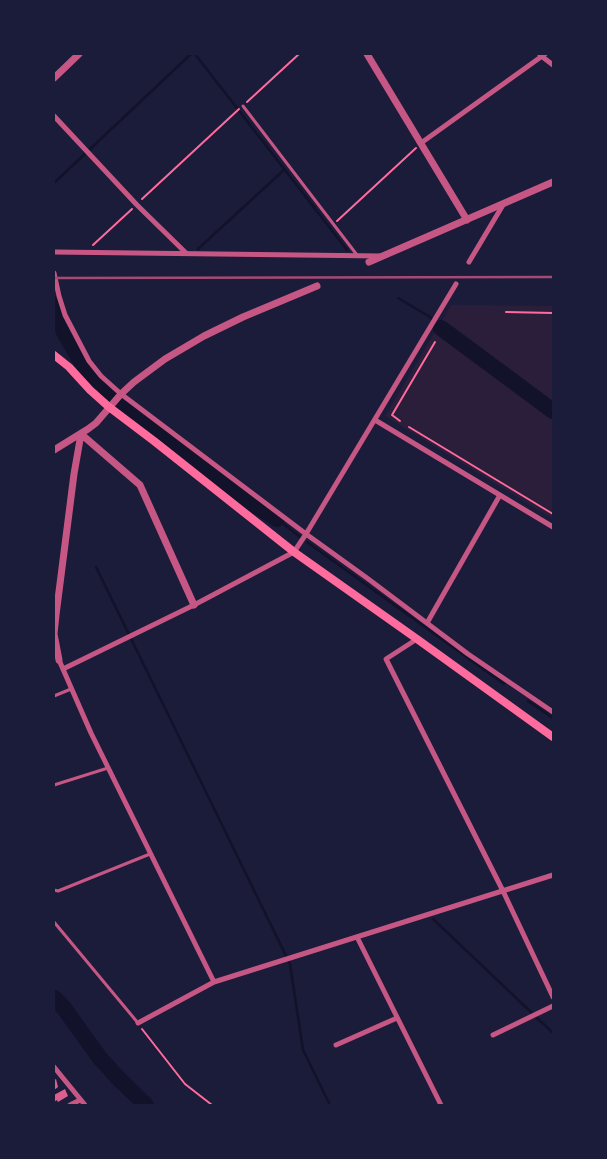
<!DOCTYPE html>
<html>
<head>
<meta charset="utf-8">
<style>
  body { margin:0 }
  #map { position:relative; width:607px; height:1159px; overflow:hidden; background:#1b1b3a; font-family:"Work Sans",sans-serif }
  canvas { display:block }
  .frame { position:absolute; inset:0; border:55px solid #1b1b3a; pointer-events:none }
</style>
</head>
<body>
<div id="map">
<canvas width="607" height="1159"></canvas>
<div class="frame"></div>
</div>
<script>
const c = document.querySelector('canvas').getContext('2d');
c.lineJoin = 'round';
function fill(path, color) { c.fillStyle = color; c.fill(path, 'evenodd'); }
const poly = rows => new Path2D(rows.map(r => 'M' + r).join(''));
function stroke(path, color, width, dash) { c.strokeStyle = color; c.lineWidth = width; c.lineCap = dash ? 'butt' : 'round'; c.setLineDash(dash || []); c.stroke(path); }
const green = poly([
  [451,305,553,306,553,519,385,416]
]);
const stream = poly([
  [195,54,347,250],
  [54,183,191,54],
  [198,249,285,169],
  [398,298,430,317,441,328],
  [277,519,300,537],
  [307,542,504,684],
  [96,567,290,964,303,1050,330,1105],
  [528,701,553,718],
  [433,919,553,1033]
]);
const river = poly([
  [54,304,64,332,80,360,92,377,110,395],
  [441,328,553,411],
  [121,404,165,435,249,501,277,519],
  [54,998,64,1008,99,1057,119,1079,146,1105]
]);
const building = poly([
  [56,1079,58,1087,54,1090,54,1080],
  [65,1089,68,1096,58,1102,57,1100,54,1102,54,1095]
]);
const path = poly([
  [247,102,299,54],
  [142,199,239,109],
  [337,221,416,148],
  [93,245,132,209],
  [506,312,553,313],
  [400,421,392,415,435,342],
  [409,427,553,514],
  [142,1029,185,1084,212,1105]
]);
const service = poly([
  [243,106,357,255],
  [54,696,71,689],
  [54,785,108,768],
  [54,890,58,891,150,854],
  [54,922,138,1023]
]);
const minor = poly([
  [540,55,553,65],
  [54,116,137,205,186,253],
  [421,143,545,54],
  [54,252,381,256],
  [469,262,503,205],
  [54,273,59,296,65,315,89,361,101,376,121,394,306,534,367,578,468,654,553,712],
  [375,420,553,527],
  [427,623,500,495],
  [417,639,386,659,503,891,553,997],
  [59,660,91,733,214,982],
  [63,669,194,605,294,552,306,534,456,284],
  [357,937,441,1105],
  [138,1023,214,982,553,875],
  [493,1035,553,1006],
  [336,1045,397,1018],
  [54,1067,85,1105],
  [70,1105,80,1100]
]);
const tertiary = poly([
  [367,54,467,220],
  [54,78,79,54],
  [369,262,553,182],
  [54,450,88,429,96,423,121,394,134,382,165,359,204,336,243,317,317,286],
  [59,660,54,634,56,615,74,474,81,434,140,485,194,605]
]);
const secondary = poly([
  [54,355,69,367,90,390,109,407,154,441,294,552,417,639,553,737]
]);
const rail = poly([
  [54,278,553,277]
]);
fill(green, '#2a1e3b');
stroke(stream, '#12122b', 2.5);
stroke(river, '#12122b', 16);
fill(building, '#dd5f8e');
stroke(path, '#ff6b9d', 2);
stroke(service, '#c65784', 3);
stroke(minor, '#c65784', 5);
stroke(tertiary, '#c65784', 7);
stroke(secondary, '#ff6b9d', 8);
stroke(rail, '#a44b75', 2.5);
</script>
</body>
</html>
